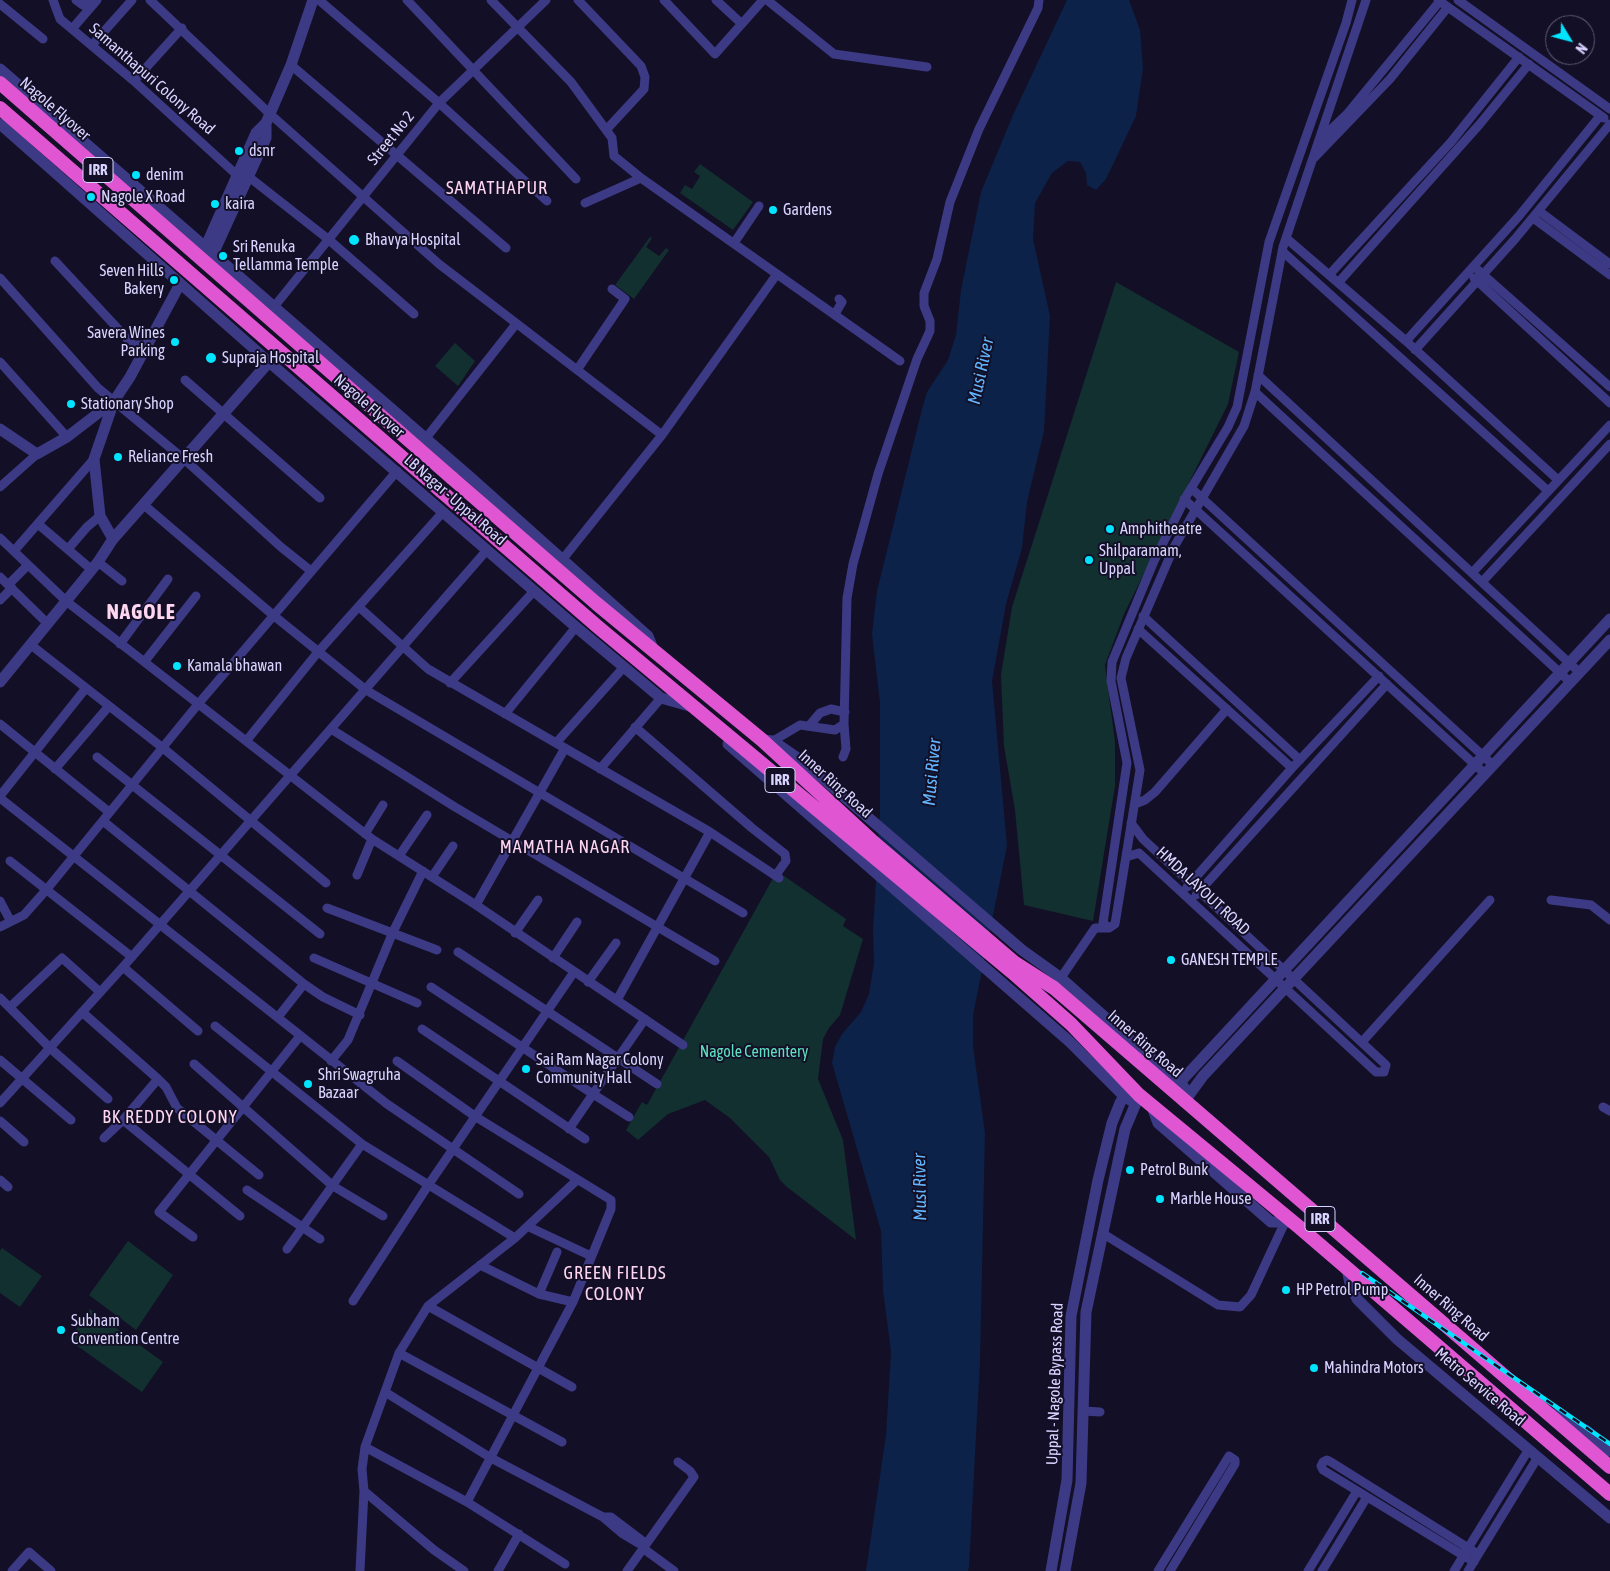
<!DOCTYPE html>
<html>
<head>
<meta charset="utf-8">
<style>
  body { margin:0 }
  #map { position:relative; width:1610px; height:1571px; overflow:hidden; background:#130f26; font-family:"Asap Condensed",sans-serif }
  canvas { display:block }
  .north { position:absolute; left:1545px; top:15px; width:50px; height:50px; box-sizing:border-box; background:#130f26; border:1px solid #625e7d; border-radius:50%; rotate:127deg; font-size:14px; font-weight:700; line-height:20px; text-align:center; color:#d9d4ff }
  .north::after { content:''; display:block; margin:auto; width:18px; height:22px; background:#00e5ff; clip-path:polygon(50% 0,100% 100%,50% 72%,0 100%) }
</style>
</head>
<body>
<div id="map">
<canvas width="1610" height="1571"></canvas>
<div class="north">N</div>
</div>
<script>
const c = document.querySelector('canvas').getContext('2d');
c.lineJoin = 'round';
function fill(path, color) { c.fillStyle = color; c.fill(path, 'evenodd'); }
const poly = rows => new Path2D(rows.map(r => 'M' + r).join(''));
function stroke(path, color, width, dash) { c.strokeStyle = color; c.lineWidth = width; c.lineCap = dash ? 'butt' : 'round'; c.setLineDash(dash || []); c.stroke(path); }
function label(font, color, halo, rows, align = 'center') {
  c.font = font + ' "Asap Condensed",sans-serif'; c.lineWidth = 4; c.setLineDash([]); c.textBaseline = 'middle'; c.strokeStyle = halo; c.fillStyle = color; for (const [text, x, y, turn = 0] of rows) {
    c.save(); c.translate(x, y); c.rotate((+turn || 0) * Math.PI / 180); c.textAlign = isNaN(turn) ? turn : align; if (halo) c.strokeText(text, 0, 0); c.fillText(text, 0, 0); c.restore();
  }
}
const green = poly([
  [700,164,753,202,733,230,680,193,685,185,692,189,700,176,694,172],
  [650,237,652,238,646,247,659,256,666,248,669,250,634,299,615,285],
  [1116,282,1239,352,1228,404,1124,614,1105,665,1115,742,1115,786,1093,921,1024,905,1015,810,1004,746,1001,675,1012,607],
  [455,343,475,361,458,386,435,366],
  [777,871,846,919,843,926,863,939,840,1015,829,1028,823,1039,818,1079,843,1140,856,1240,787,1187,780,1180,769,1157,730,1118,705,1100,668,1114,638,1140,626,1130,642,1102,647,1105],
  [128,1241,173,1275,136,1330,89,1295],
  [2,1248,42,1276,20,1307,0,1293,0,1251],
  [90,1309,163,1362,142,1392,69,1340]
]);
const water = poly([
  [1067,0,1129,0,1140,30,1143,68,1136,116,1106,179,1096,190,1087,185,1086,173,1080,162,1068,161,1052,173,1035,203,1033,239,1050,316,1044,431,1027,502,1022,548,1006,604,992,681,1007,846,973,1015,973,1046,985,1133,980,1361,969,1567,968,1571,866,1571,886,1435,891,1352,883,1290,881,1231,832,1063,835,1047,842,1034,861,1012,869,994,874,963,873,930,880,812,880,703,872,634,877,591,922,409,927,392,948,360,956,335,961,290,981,192,1013,115]
]);
const minor = poly([
  [53,0,60,19,134,81,238,176],
  [76,0,83,5,89,0],
  [150,0,270,114,439,264,662,435],
  [319,0,439,103,547,201],
  [407,0,576,179],
  [491,0,571,82,612,138,614,156,641,178,900,361],
  [578,0,641,66,645,77,644,89,606,130],
  [664,0,715,54,763,0],
  [716,0,742,24],
  [767,0,834,54,927,67],
  [1352,0,1346,23,1269,242,1237,407,1228,427,1187,495,1154,561,1112,662,1111,681,1127,763,1103,923,1109,928,1115,924,1140,770,1121,678,1126,658,1174,547,1244,426,1255,392,1283,247,1366,0],
  [1438,0,1604,118],
  [1458,0,1610,109],
  [0,4,43,39],
  [72,29,97,0],
  [92,45,132,0],
  [291,65,506,248],
  [134,81,182,28],
  [1319,141,1347,114,1440,1],
  [1314,158,1390,79,1448,7],
  [249,177,328,239,414,314],
  [585,203,641,178],
  [1539,211,1610,264],
  [1533,218,1610,275],
  [1286,238,1406,341,1557,479],
  [734,243,759,206],
  [1282,251,1547,490],
  [55,261,133,345,145,345],
  [1478,270,1610,387],
  [1329,275,1451,142,1519,57],
  [0,278,98,388,185,460,281,547,311,571],
  [1474,278,1610,403],
  [1338,283,1479,125,1529,64],
  [273,308,439,103,546,0],
  [835,314,842,302,839,299],
  [1406,341,1519,216,1600,116],
  [1415,350,1515,239,1610,124],
  [0,362,67,437],
  [577,370,625,299,612,289],
  [1258,375,1579,672],
  [185,380,320,498],
  [1255,392,1569,681],
  [426,438,516,324],
  [0,487,37,454],
  [1191,488,1493,765],
  [1184,499,1484,773],
  [144,505,273,615,366,690,743,913],
  [38,524,92,570],
  [0,538,66,601,372,839,476,905,683,1045],
  [68,549,87,527,100,516],
  [14,551,94,459],
  [562,560,662,435,777,274],
  [98,562,122,581],
  [1472,573,1610,425],
  [0,577,48,624],
  [1482,582,1610,444],
  [8,585,28,565],
  [0,600,12,588],
  [359,607,428,669,710,832,779,878],
  [1143,616,1300,760],
  [1138,629,1292,768],
  [120,644,168,579],
  [31,645,163,748,326,883],
  [145,661,196,596],
  [450,683,534,591],
  [505,714,576,627],
  [0,724,109,812],
  [844,724,847,598,853,564,878,474,917,359,930,331,930,321,924,306,924,293,937,259,950,202,979,129,1038,8,1039,0],
  [809,726,820,713,831,709,845,712],
  [635,727,752,828,785,854,786,861,776,875],
  [331,729,455,807,715,961],
  [247,740,318,652,443,512],
  [773,741,800,725,835,730,844,724,846,749,843,757],
  [556,743,624,667],
  [97,757,320,934],
  [55,769,109,706],
  [600,769,661,698],
  [0,796,86,688],
  [0,798,387,1104,519,1194],
  [1135,804,1145,800,1155,792,1227,709],
  [103,821,304,984],
  [365,834,383,805],
  [399,856,427,815],
  [1126,857,1139,853,1376,1072,1384,1072,1386,1065,1143,839,1131,823],
  [10,861,132,957],
  [357,875,372,839],
  [432,877,453,846],
  [1187,887,1292,768,1379,676],
  [1196,895,1387,684],
  [1551,900,1591,905,1610,920],
  [0,901,10,920],
  [476,905,565,748],
  [327,908,437,950],
  [0,927,24,915,47,889,199,703,397,471],
  [515,933,538,900],
  [458,952,657,1084],
  [314,958,417,1003],
  [553,958,577,922],
  [123,967,198,1031],
  [588,982,616,943],
  [1058,982,1095,928,1109,928],
  [431,987,593,1094,645,1019],
  [0,998,50,1048,108,1099],
  [617,1000,710,832],
  [10,1007,62,958,100,992],
  [82,1012,158,1079,166,1087,177,1108,259,1175],
  [278,1017,304,984,323,997,360,1015],
  [215,1026,362,1144,515,1238],
  [422,1029,585,1139],
  [1362,1042,1490,900],
  [0,1060,71,1120],
  [331,1061,348,1040,393,932,423,871],
  [397,1061,476,1117,611,1200,611,1209,573,1302,467,1502],
  [194,1064,333,1186,383,1216],
  [0,1103,123,967,487,550],
  [1603,1107,1610,1111],
  [123,1120,240,1216],
  [0,1121,24,1142],
  [569,1129,593,1094,629,1117],
  [104,1138,123,1120,158,1079],
  [0,1180,8,1187],
  [247,1190,320,1239],
  [529,1227,591,1256],
  [1102,1233,1218,1305,1240,1307,1251,1295,1285,1222],
  [193,1237,159,1212,300,1036],
  [287,1249,362,1144],
  [480,1265,539,1294,573,1302],
  [539,1294,557,1252],
  [353,1301,429,1184,574,972],
  [428,1306,572,1387],
  [399,1353,562,1442],
  [385,1392,491,1458,603,1517,623,1534,638,1543,645,1544],
  [1084,1411,1100,1412],
  [365,1447,467,1502,565,1564],
  [364,1491,434,1550,464,1571],
  [603,1517,611,1517,644,1542],
  [644,1549,674,1571],
  [1474,1562,1323,1470,1321,1466,1323,1462,1327,1460,1331,1462,1478,1554],
  [12,1571,29,1552,51,1571],
  [360,1571,364,1491,362,1469,365,1447,399,1353,428,1306,515,1238,577,1180],
  [498,1571,519,1534],
  [627,1571,694,1477,690,1471,678,1462],
  [1158,1571,1229,1456,1235,1460,1235,1464,1170,1571],
  [1308,1571,1357,1491],
  [1322,1571,1367,1497],
  [1454,1571,1529,1449],
  [1468,1571,1538,1457]
]);
const tertiary = poly([
  [0,69,470,477,648,636,654,651],
  [0,124,269,362,576,627,661,698,693,707],
  [205,248,256,133,266,123,291,65,313,0],
  [213,254,266,138,266,123],
  [0,429,37,454,67,437,114,401,130,377,180,284],
  [113,539,100,516,94,459,114,401],
  [0,682,98,562,113,539,269,362],
  [762,740,773,741,805,763,1022,950,1061,978,1184,1087],
  [728,744,1070,1042,1124,1096,1135,1103],
  [1172,1091,1610,619],
  [1184,1102,1203,1076,1610,640],
  [1151,1104,1158,1123,1271,1222,1294,1222],
  [1347,1268,1350,1284,1357,1299,1397,1339,1610,1518],
  [1554,1414,1587,1431,1610,1451],
  [1051,1571,1067,1480,1071,1316,1098,1180,1112,1123,1120,1103,1128,1090],
  [1065,1571,1081,1483,1086,1312,1125,1129,1139,1096]
]);
const trunk = poly([
  [452,478,597,604,762,740,871,840,1015,963,1054,988,1610,1467],
  [441,491,598,627,1012,972,1071,1024,1139,1095,1299,1227,1610,1494]
]);
const rail = poly([
  [1362,1273,1610,1444]
]);
const trunkBridge = poly([
  [0,83,452,478],
  [0,108,441,491]
]);
const markers = [
  [239,151,5,"#00e5ff"],
  [136,175,5,"#00e5ff"],
  [91,197,5,"#00e5ff"],
  [215,204,5,"#00e5ff"],
  [773,210,5,"#00e5ff"],
  [354,240,6,"#00e5ff"],
  [223,256,5,"#00e5ff"],
  [174,280,5,"#00e5ff"],
  [175,342,5,"#00e5ff"],
  [211,358,6,"#00e5ff"],
  [71,404,5,"#00e5ff"],
  [118,457,5,"#00e5ff"],
  [1110,529,5,"#00e5ff"],
  [1089,560,5,"#00e5ff"],
  [177,666,5,"#00e5ff"],
  [1171,960,5,"#00e5ff"],
  [526,1069,5,"#00e5ff"],
  [308,1084,5,"#00e5ff"],
  [1130,1170,5,"#00e5ff"],
  [1160,1199,5,"#00e5ff"],
  [1286,1290,5,"#00e5ff"],
  [61,1330,5,"#00e5ff"],
  [1314,1368,5,"#00e5ff"]
];
const shields = [
  [98,170,30],
  [780,780,30],
  [1320,1219,30]
];
const shieldNames = [
  ["IRR",98,170],
  ["IRR",780,780],
  ["IRR",1320,1219]
];
const streetNames = [
  ["Samanthapuri Colony Road",152,79,41],
  ["Nagole Flyover",55,109,41],
  ["Street No 2",391,138,-51],
  ["Nagole Flyover",369,406,41],
  ["LB Nagar - Uppal Road",455,500,41],
  ["Inner Ring Road",835,784,42],
  ["HMDA LAYOUT ROAD",1203,891,43],
  ["Inner Ring Road",1145,1044,41],
  ["Inner Ring Road",1451,1308,41],
  ["Uppal - Nagole Bypass Road",1055,1384,-88],
  ["Metro Service Road",1480,1387,40]
];
const poiNames = [
  ["dsnr",249,151],
  ["denim",146,175],
  ["Nagole X Road",101,197],
  ["kaira",225,204],
  ["Gardens",783,210],
  ["Bhavya Hospital",365,240],
  ["Sri Renuka",233,247],
  ["Tellamma Temple",233,265],
  ["Seven Hills",164,271,"right"],
  ["Bakery",164,289,"right"],
  ["Savera Wines",165,333,"right"],
  ["Parking",165,351,"right"],
  ["Supraja Hospital",222,358],
  ["Stationary Shop",81,404],
  ["Reliance Fresh",128,457],
  ["Amphitheatre",1120,529],
  ["Shilparamam,",1099,551],
  ["Uppal",1099,569],
  ["Kamala bhawan",187,666],
  ["GANESH TEMPLE",1181,960],
  ["Sai Ram Nagar Colony",536,1060],
  ["Community Hall",536,1078],
  ["Shri Swagruha",318,1075],
  ["Bazaar",318,1093],
  ["Petrol Bunk",1140,1170],
  ["Marble House",1170,1199],
  ["HP Petrol Pump",1296,1290],
  ["Subham",71,1321],
  ["Convention Centre",71,1339],
  ["Mahindra Motors",1324,1368]
];
const parkNames = [
  ["Nagole Cementery",754,1052]
];
const neighbourhoodNames = [
  ["SAMATHAPUR",497,188],
  ["MAMATHA NAGAR",565,847],
  ["BK REDDY COLONY",170,1117],
  ["GREEN FIELDS",615,1273],
  ["COLONY",615,1294]
];
const waterNames = [
  ["Musi River",981,371,-78],
  ["Musi River",932,772,-85],
  ["Musi River",920,1187,-91]
];
const districtNames = [
  ["NAGOLE",141,612]
];
fill(green, '#12302f');
fill(water, '#0c2248');
stroke(minor, '#3d3a85', 9);
stroke(tertiary, '#3d3a85', 11);
stroke(trunk, '#e055d1', 14);
stroke(rail, '#00e5ff', 4.5);
stroke(rail, '#130f26', 2.5, [8]);
stroke(trunkBridge, '#e055d1', 14);
for (const [x, y, r, color] of markers) { const dot = new Path2D(); dot.arc(x, y, r, 0, 2 * Math.PI); c.fillStyle = color; c.fill(dot); stroke(dot, '#130f26', 2); }
for (const [x, y, w] of shields) { const box = new Path2D(); box.roundRect(x - w / 2, y - 12.5, w, 25, 4); c.fillStyle = '#130f26'; c.fill(box); stroke(box, '#d9d4ff', 1); }
label('bold 15px', '#d9d4ff', null, shieldNames);
label('16px', '#d9d4ff', '#130f26', streetNames);
label('16px', '#d9d4ff', '#130f26', poiNames, 'left');
label('16px', '#5fe0c0', '#130f26', parkNames);
c.letterSpacing = '1px';
label('18px', '#ffd6f0', '#130f26', neighbourhoodNames);
c.letterSpacing = '0px';
label('italic 18px', '#62b6ff', '#130f26', waterNames);
c.letterSpacing = '1px';
label('bold 21px', '#ffd6f0', '#130f26', districtNames);
c.letterSpacing = '0px';
</script>
</body>
</html>
